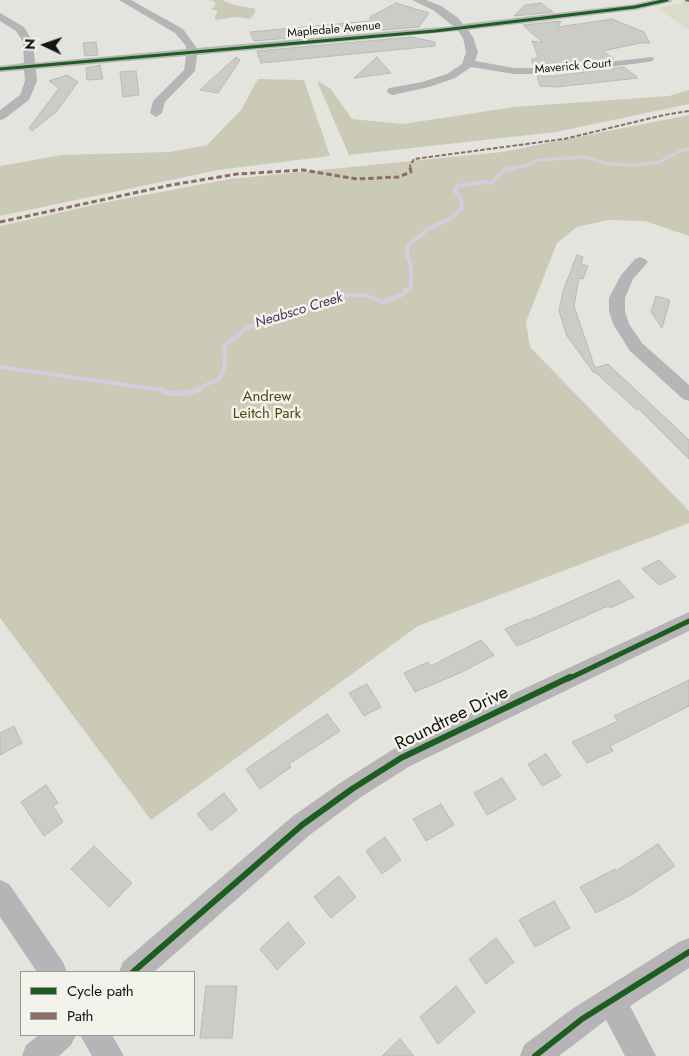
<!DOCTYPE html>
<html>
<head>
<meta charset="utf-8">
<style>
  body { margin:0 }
  #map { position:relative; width:689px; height:1056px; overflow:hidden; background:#e4e4df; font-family:Jost,sans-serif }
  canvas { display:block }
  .legend { position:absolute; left:20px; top:971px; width:175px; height:65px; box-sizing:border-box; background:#f3f3eb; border:1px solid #9a9a94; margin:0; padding:6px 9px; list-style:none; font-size:15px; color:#141411 }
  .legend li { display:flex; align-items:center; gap:10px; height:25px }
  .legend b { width:25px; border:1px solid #9a9a94 }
  .north { position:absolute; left:20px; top:20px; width:50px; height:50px; -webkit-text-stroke:4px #f3f3eb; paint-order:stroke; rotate:273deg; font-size:14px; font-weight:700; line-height:20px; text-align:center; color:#141411 }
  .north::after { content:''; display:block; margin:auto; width:18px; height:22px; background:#141411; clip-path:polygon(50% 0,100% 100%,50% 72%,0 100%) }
</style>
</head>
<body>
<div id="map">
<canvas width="689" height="1056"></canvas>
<ul class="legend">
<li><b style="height:6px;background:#1b5e20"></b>Cycle path</li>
<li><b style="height:6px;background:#8d6e63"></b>Path</li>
</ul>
<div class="north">N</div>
</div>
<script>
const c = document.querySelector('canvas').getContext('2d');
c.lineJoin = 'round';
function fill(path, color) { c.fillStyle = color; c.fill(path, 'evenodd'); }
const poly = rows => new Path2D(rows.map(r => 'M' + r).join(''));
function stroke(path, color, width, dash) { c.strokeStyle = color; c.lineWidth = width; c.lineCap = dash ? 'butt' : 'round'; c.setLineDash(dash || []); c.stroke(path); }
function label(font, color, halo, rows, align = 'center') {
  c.font = font + ' Jost,sans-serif'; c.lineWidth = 5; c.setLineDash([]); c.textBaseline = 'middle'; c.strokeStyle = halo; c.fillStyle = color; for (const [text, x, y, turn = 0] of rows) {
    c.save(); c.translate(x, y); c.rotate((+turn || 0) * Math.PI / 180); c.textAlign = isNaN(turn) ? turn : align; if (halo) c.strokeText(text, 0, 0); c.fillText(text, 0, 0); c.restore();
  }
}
const green = poly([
  [689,0,689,30,657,8,680,3]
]);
const forest = poly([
  [207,0,222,0,234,5,252,8,255,9,255,13,250,19,236,17,217,20,214,18,218,11,211,9,216,4,213,1],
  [258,79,304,80,330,156,218,170,0,216,0,166,62,155,170,152,207,145,241,110],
  [317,81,330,88,352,119,403,124,514,107,669,96,689,90,689,104,556,132,349,155],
  [689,115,689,236,645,221,608,220,577,227,557,243,526,322,530,347,689,511,689,523,418,626,151,820,0,618,0,226,107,202,230,179,502,152]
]);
const streamFar2 = poly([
  [508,169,528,165,537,160,586,157,607,164,635,165,659,162,680,151,689,149]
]);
const streamFar1 = poly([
  [0,367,161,390],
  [196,390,220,378,225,365,224,346,248,327,338,296,365,295,383,302,402,295,411,286,411,266,407,257,408,246,429,228,448,220,462,208,461,199,455,191,457,186,483,182,492,183,504,170,514,168]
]);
const stream = poly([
  [159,389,167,393,183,394,200,389]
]);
const building = poly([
  [396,3,429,13,419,27,254,41,250,32,370,21,370,17,396,3],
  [541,3,553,12,514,16,525,5,541,3],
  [612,19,644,32,650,43,640,43,603,51,614,59,555,66,534,66,531,60,538,57,532,41,543,43,523,25,561,21,558,27,612,19],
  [412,37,435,42,435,46,261,63,257,51,412,37],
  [96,42,98,55,85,56,83,43,96,42],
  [236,57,240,60,218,93,200,90,236,57],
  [377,57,391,73,354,78,377,57],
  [100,65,103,79,87,80,86,68,100,65],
  [624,67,638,78,556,87,540,86,537,76,555,76,624,67],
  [136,71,139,95,123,97,120,72,136,71],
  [67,75,78,82,57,111,32,131,29,128,59,88,49,81,67,75],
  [577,255,583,257,581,264,588,266,583,279,579,278,574,306,595,368,608,364,689,440,689,459,639,409,637,410,595,372,594,373,567,336,559,311,563,291,577,255],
  [656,296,670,300,662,328,651,312,656,296],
  [659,560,676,577,659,585,642,569,659,560],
  [619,580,634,597,610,608,608,606,520,645,516,645,505,629,528,619,529,620,619,580],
  [481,640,494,655,462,672,415,692,404,673,428,662,431,666,481,640],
  [689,680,689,706,610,746,613,751,587,763,572,742,618,721,614,716,689,680],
  [367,684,381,707,364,716,349,693,367,684],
  [327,714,340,731,289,764,291,767,260,789,246,769,327,714],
  [14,726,22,743,0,755,0,733,14,726],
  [546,754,561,776,542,786,528,764,546,754],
  [502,778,516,799,487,815,474,793,502,778],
  [46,785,58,803,53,806,63,822,44,836,21,802,46,785],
  [224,793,237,810,211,831,197,814,224,793],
  [441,804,454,825,426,841,413,819,441,804],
  [385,837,401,860,382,874,366,851,385,837],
  [658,844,675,866,631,895,596,913,580,887,615,869,616,871,658,844],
  [94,846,132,883,109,907,71,869,94,846],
  [339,876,356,897,331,918,314,897,339,876],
  [554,901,570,928,535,947,519,920,554,901],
  [288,922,305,943,277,970,260,949,288,922],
  [496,938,514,962,486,984,469,959,496,938],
  [206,986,237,986,232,1038,200,1038,206,986],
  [456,986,475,1012,438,1044,420,1017,456,986],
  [400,1039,414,1056,382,1056,400,1039]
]);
const minor = poly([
  [119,0,131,0,183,29,197,48,453,26,433,10,412,0,426,0,441,6,457,17,463,24,635,4,653,0,672,0,671,2,635,10,468,30,473,37,478,52,475,61,514,68,555,68,652,57,654,59,652,61,648,62,555,74,514,74,471,67,455,78,429,87,393,95,389,94,387,91,389,88,422,82,447,74,462,64,466,52,463,38,458,31,197,55,195,71,165,102,162,113,156,117,150,113,153,101,184,70,186,56,36,69,37,81,29,100,4,119,0,120,0,110,20,95,25,81,24,70,0,72,0,66,24,63,23,42,16,31,0,21,0,13,24,27,33,42,35,63,186,49,186,46,175,33,119,0],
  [640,257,645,259,648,262,633,279,625,298,625,311,629,324,642,343,689,385,689,401,683,399,630,351,613,324,609,311,609,298,621,275,635,259,640,257],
  [689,612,689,631,410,766,361,797,311,834,154,972,119,972,123,962,293,816,343,781,392,750,689,612],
  [0,880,9,884,63,962,67,972,37,972,0,917,0,880],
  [689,938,689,968,630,1006,656,1056,625,1056,606,1020,559,1056,520,1056,524,1045,572,1009,679,942,689,938],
  [39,1035,76,1035,71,1045,59,1056,22,1056,26,1045,39,1035],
  [80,1035,112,1035,124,1056,92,1056,80,1035]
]);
const quietFar1 = poly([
  [685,0,689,1],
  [411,169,410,166,414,159,564,139,664,115,689,111]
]);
const quiet = poly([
  [0,222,171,185,237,174,303,170,357,179,398,177,411,172,410,168]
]);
const cyclewayFar2 = poly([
  [0,69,435,31,635,7,667,0]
]);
const cyclewayFar1 = poly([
  [568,679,689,621]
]);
const cycleway = poly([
  [133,972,302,825,352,789,401,758,570,677],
  [535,1056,582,1019,689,952]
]);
const farStreetnames = [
  ["Mapledale Avenue",334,30,-5],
  ["Maverick Court",573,67,-5]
];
const farWaternames = [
  ["Neabsco Creek",299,311,-17]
];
const parkNames = [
  ["Andrew",267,397],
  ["Leitch Park",267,414]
];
const nearStreetnames = [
  ["Roundtree Drive",452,719,-26]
];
fill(green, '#dbdbc9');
fill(forest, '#cbcab7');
stroke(streamFar2, '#d7ccdd', 3);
stroke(streamFar1, '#d7ccdd', 4);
stroke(stream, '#d7ccdd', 5);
fill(building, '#cbcbc7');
stroke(building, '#b9b9b5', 1);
fill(minor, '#b6b4b7');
stroke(quietFar1, '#8d6e63', 2, [4.5, 2]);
stroke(quiet, '#8d6e63', 3, [5.5, 3]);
stroke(cyclewayFar2, '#1b5e20', 3);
stroke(cyclewayFar1, '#1b5e20', 5);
stroke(cycleway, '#1b5e20', 6);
label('12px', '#141411', '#f3f3eb', farStreetnames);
label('italic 14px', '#4c335a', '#f3f3eb', farWaternames);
label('15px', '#4b4814', '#f3f3eb', parkNames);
label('18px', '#141411', '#f3f3eb', nearStreetnames);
</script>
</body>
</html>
